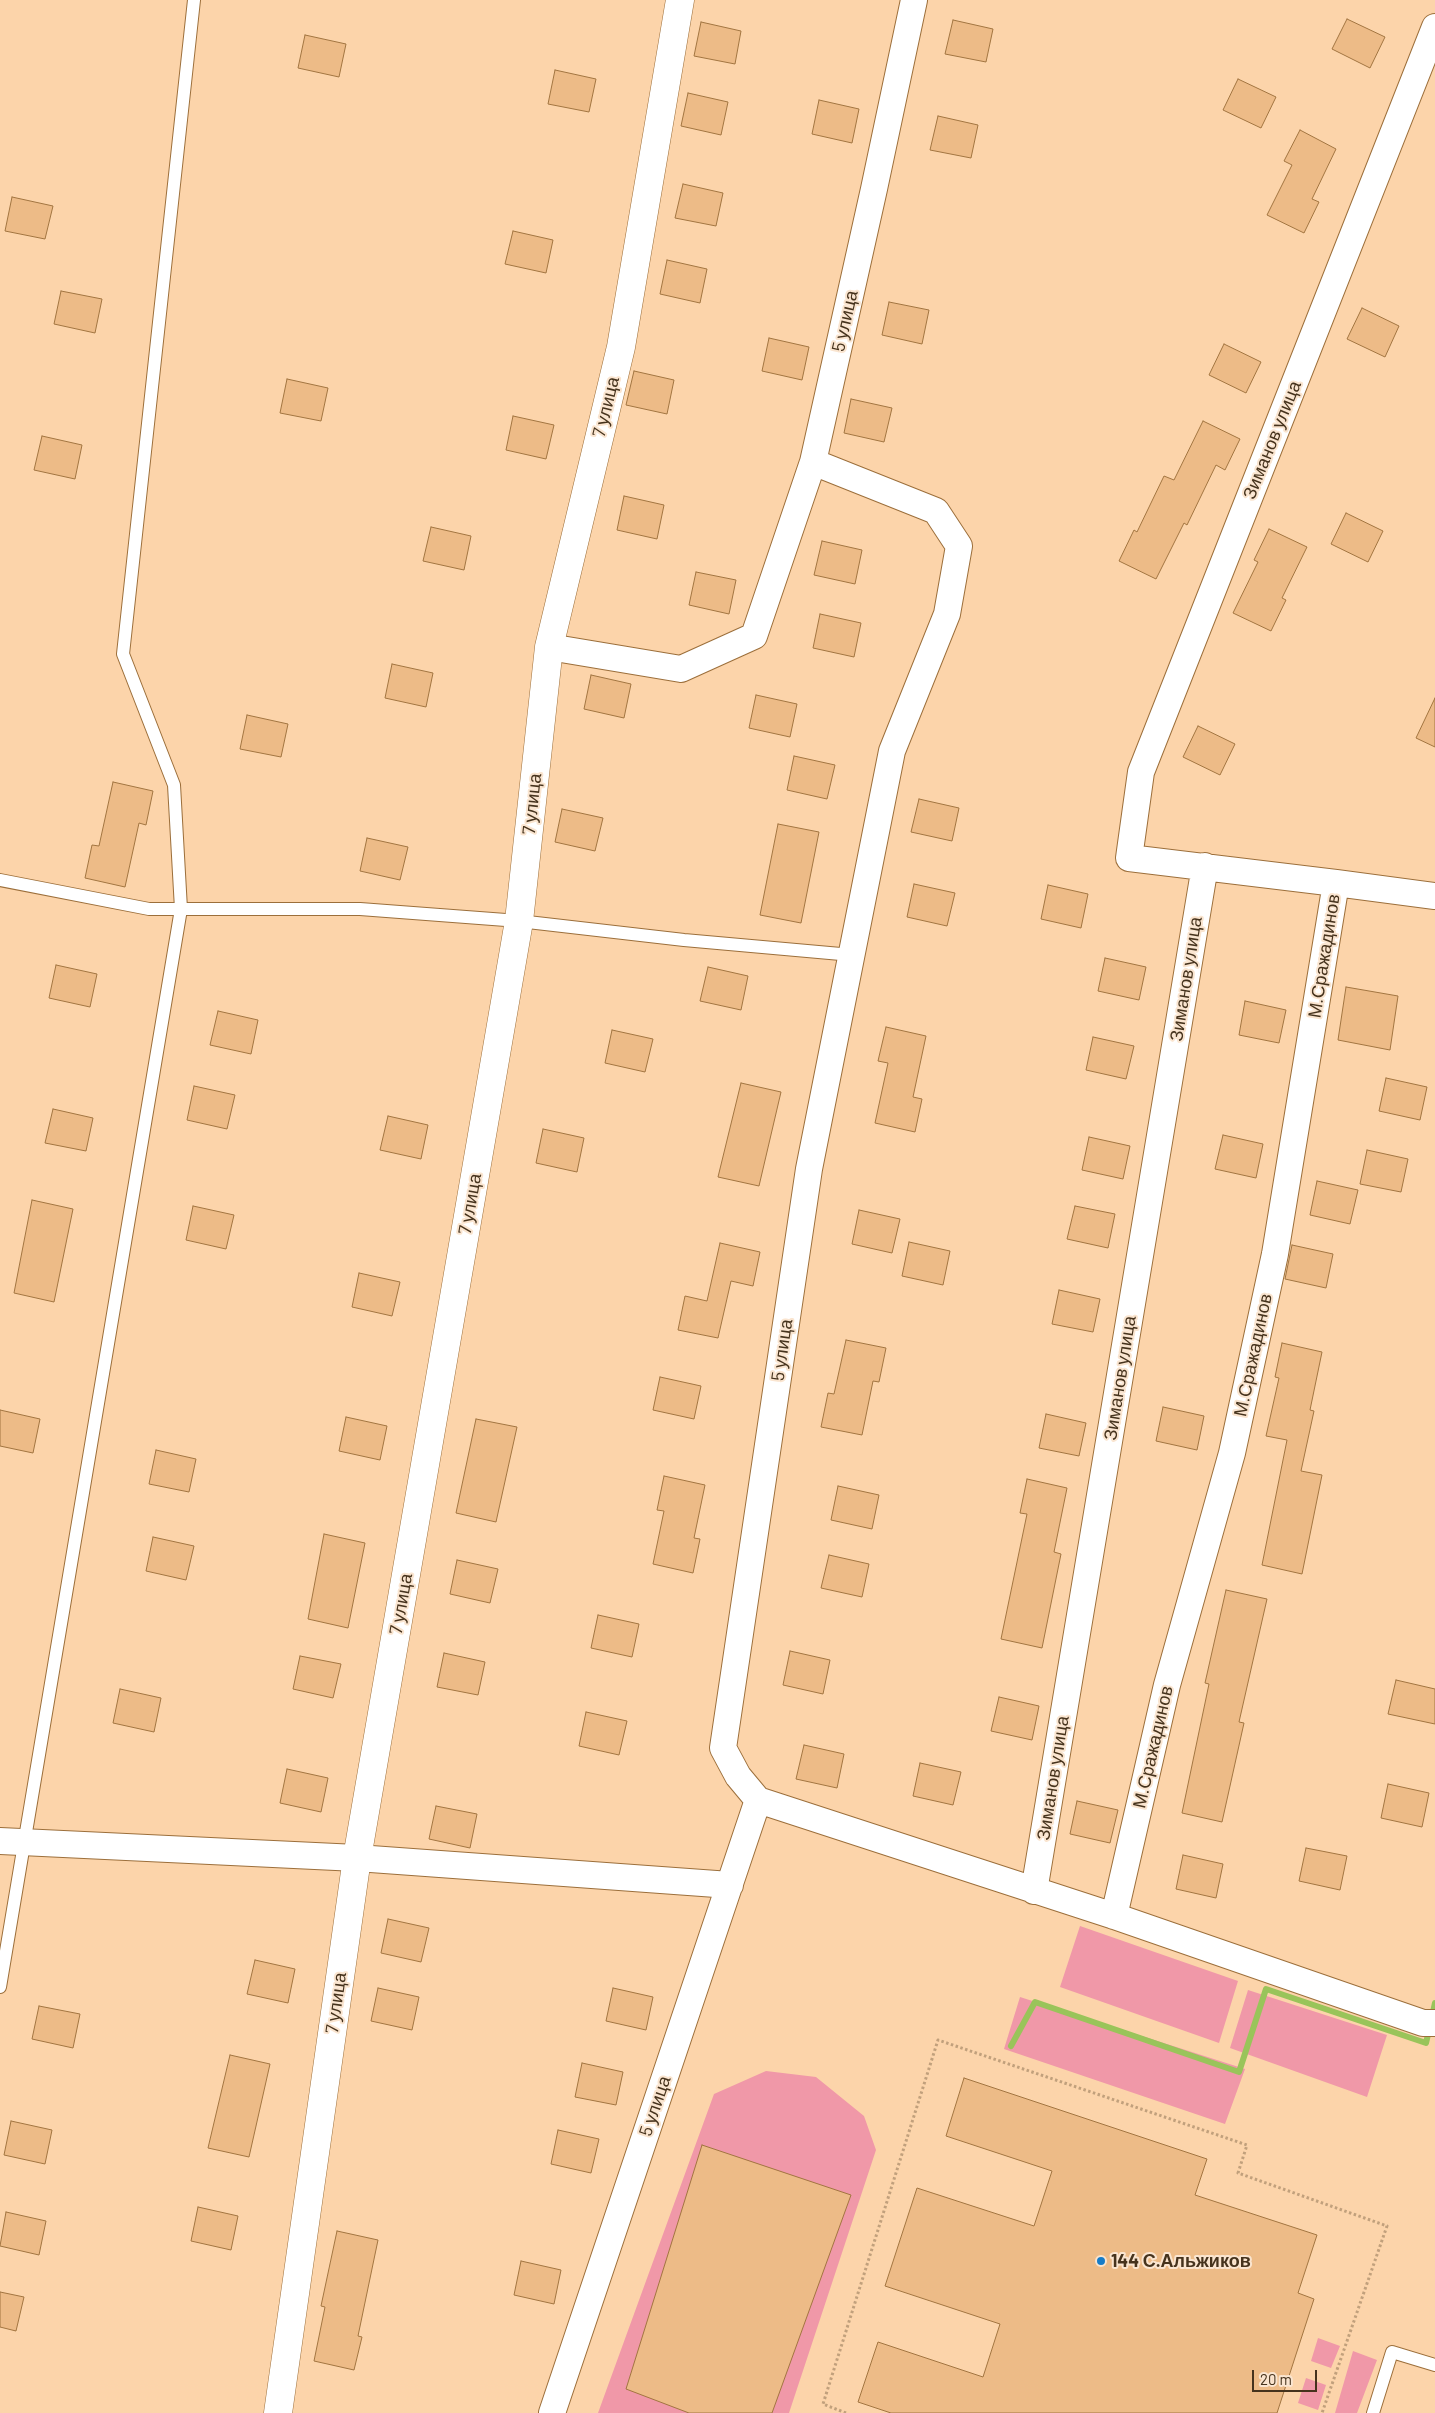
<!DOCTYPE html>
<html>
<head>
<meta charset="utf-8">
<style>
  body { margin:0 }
  #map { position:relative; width:1435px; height:2413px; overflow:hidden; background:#fcd4aa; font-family:Barlow,sans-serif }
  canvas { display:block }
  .scale { position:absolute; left:1252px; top:2370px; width:65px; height:22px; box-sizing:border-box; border:2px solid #46331d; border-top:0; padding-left:6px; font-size:15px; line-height:18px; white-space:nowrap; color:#46331d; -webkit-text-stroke:4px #fae5d0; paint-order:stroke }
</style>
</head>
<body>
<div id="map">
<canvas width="1435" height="2413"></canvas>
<div class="scale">20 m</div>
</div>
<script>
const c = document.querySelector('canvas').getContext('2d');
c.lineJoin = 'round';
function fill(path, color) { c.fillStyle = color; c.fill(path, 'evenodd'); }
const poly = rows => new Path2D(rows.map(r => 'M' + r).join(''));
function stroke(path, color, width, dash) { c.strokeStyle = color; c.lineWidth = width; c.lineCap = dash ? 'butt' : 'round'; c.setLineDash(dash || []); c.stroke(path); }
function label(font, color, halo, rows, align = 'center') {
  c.font = font + ' Barlow,sans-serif'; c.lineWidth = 4; c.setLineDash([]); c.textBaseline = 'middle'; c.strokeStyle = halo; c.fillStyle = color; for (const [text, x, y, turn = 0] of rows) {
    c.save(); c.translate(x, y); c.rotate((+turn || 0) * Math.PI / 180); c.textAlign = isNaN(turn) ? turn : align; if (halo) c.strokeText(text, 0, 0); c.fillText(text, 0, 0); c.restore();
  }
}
const green = poly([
  [1080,1926,1238,1981,1219,2043,1060,1987],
  [1248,1990,1387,2035,1367,2097,1230,2048],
  [1020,1997,1245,2069,1225,2124,1004,2049],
  [766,2071,816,2077,864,2116,876,2150,789,2413,598,2413,714,2094],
  [1318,2338,1340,2346,1331,2368,1311,2361],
  [1353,2351,1377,2360,1357,2413,1335,2413],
  [1306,2378,1326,2385,1318,2410,1298,2403]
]);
const stream = poly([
  [1433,2012,1435,2003],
  [1011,2046,1035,2002,1239,2072,1266,1989,1426,2043,1429,2030]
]);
const building = poly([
  [1347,19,1385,37,1370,68,1332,49,1347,19],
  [953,20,993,29,986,62,945,54,953,20],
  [701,22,741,31,735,64,694,56,701,22],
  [305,35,346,44,339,77,298,68,305,35],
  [555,70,596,79,589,112,548,104,555,70],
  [1238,79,1276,97,1261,128,1223,110,1238,79],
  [688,93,728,102,721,135,681,126,688,93],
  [819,100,859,109,852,143,812,134,819,100],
  [938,116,978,125,971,158,930,150,938,116],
  [1300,130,1336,149,1312,199,1319,202,1304,233,1267,215,1292,165,1284,161,1300,130],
  [683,184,723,193,716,226,675,218,683,184],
  [12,197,53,206,45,239,5,231,12,197],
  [513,231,553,240,546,273,505,264,513,231],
  [667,260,707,269,700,303,660,294,667,260],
  [61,291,102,299,95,333,54,324,61,291],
  [889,302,929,310,922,344,882,335,889,302],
  [1362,308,1399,326,1385,357,1347,339,1362,308],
  [769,338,809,347,802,380,762,371,769,338],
  [1224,344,1261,362,1246,393,1209,375,1224,344],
  [634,371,674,380,667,414,626,405,634,371],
  [287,379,328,388,321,421,280,413,287,379],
  [851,399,892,408,884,442,844,433,851,399],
  [513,416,554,425,546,459,506,450,513,416],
  [1203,421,1240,439,1225,470,1216,465,1187,525,1184,523,1156,579,1119,561,1134,530,1137,532,1164,476,1174,480,1203,421],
  [42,436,82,445,75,479,34,470,42,436],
  [624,496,664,505,657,539,617,530,624,496],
  [1346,513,1383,531,1368,562,1331,544,1346,513],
  [431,527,471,536,464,570,423,561,431,527],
  [1269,529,1307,547,1282,598,1286,600,1271,631,1233,613,1258,562,1254,560,1269,529],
  [822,541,862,550,855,584,814,575,822,541],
  [696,572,736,580,729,614,689,605,696,572],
  [820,614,861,623,854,657,813,648,820,614],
  [392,664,433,673,426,707,385,698,392,664],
  [591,675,631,684,624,718,584,709,591,675],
  [756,695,797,704,790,737,749,728,756,695],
  [1435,698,1435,747,1416,738,1435,698],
  [247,715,288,724,281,757,240,749,247,715],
  [1198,726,1235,744,1220,775,1183,757,1198,726],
  [794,756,835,765,827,799,787,790,794,756],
  [113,782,153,791,146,825,139,823,125,887,85,878,92,845,99,846,113,782],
  [919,799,959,808,952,841,911,832,919,799],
  [562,809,603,818,595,851,555,842,562,809],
  [778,824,819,832,801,923,760,915,778,824],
  [367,838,408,847,400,880,360,871,367,838],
  [914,884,955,893,947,926,907,917,914,884],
  [1048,885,1088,894,1081,928,1041,919,1048,885],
  [1105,958,1146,967,1139,1000,1098,991,1105,958],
  [56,965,97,974,90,1007,49,998,56,965],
  [708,967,748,976,741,1010,700,1001,708,967],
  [1346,987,1398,996,1390,1050,1338,1040,1346,987],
  [1245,1001,1286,1010,1279,1043,1239,1035,1245,1001],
  [218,1011,258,1020,251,1054,210,1045,218,1011],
  [886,1027,926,1036,913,1097,922,1099,915,1132,875,1123,888,1063,878,1061,886,1027],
  [612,1030,653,1039,645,1072,605,1063,612,1030],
  [1093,1037,1134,1046,1126,1079,1086,1070,1093,1037],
  [1386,1078,1427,1087,1420,1120,1379,1111,1386,1078],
  [741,1083,781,1092,759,1186,718,1177,741,1083],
  [194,1086,235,1095,227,1129,187,1120,194,1086],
  [53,1109,93,1118,86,1151,45,1143,53,1109],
  [388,1116,428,1125,421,1159,380,1150,388,1116],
  [543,1129,584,1138,577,1172,536,1163,543,1129],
  [1223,1135,1263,1144,1256,1178,1215,1169,1223,1135],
  [1089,1137,1130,1146,1123,1179,1082,1170,1089,1137],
  [1367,1150,1408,1159,1401,1192,1360,1184,1367,1150],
  [1317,1181,1358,1190,1350,1224,1310,1215,1317,1181],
  [32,1200,73,1209,54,1302,14,1293,32,1200],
  [193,1206,234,1215,226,1249,186,1240,193,1206],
  [1075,1206,1115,1214,1108,1248,1067,1239,1075,1206],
  [859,1210,900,1219,892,1253,852,1244,859,1210],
  [909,1242,950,1251,943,1285,902,1276,909,1242],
  [720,1243,760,1252,753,1286,731,1281,718,1338,678,1330,685,1296,707,1301,720,1243],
  [1292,1245,1333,1254,1326,1288,1285,1279,1292,1245],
  [359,1273,400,1282,392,1316,352,1307,359,1273],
  [1059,1290,1100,1299,1093,1332,1052,1324,1059,1290],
  [846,1340,886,1348,879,1382,873,1381,862,1435,821,1427,828,1393,834,1394,846,1340],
  [1282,1343,1322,1352,1310,1410,1314,1411,1301,1471,1322,1475,1302,1574,1262,1565,1287,1440,1266,1436,1279,1378,1275,1377,1282,1343],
  [660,1377,701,1386,694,1419,653,1410,660,1377],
  [1163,1407,1204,1416,1197,1450,1156,1441,1163,1407],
  [0,1410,40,1419,33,1453,0,1446,0,1410],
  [1046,1414,1086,1423,1079,1456,1039,1448,1046,1414],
  [346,1417,387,1426,380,1460,339,1451,346,1417],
  [476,1419,517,1427,496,1522,456,1513,476,1419],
  [156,1450,196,1459,189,1492,149,1484,156,1450],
  [664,1476,705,1485,694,1538,700,1539,693,1573,653,1564,664,1511,657,1510,664,1476],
  [1027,1479,1067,1488,1054,1552,1061,1554,1042,1648,1001,1639,1027,1514,1020,1513,1027,1479],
  [838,1486,879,1495,872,1529,831,1520,838,1486],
  [324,1534,365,1543,348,1628,308,1619,324,1534],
  [153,1537,194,1546,186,1580,146,1571,153,1537],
  [829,1555,869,1564,862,1597,821,1588,829,1555],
  [457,1560,498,1569,490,1603,450,1594,457,1560],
  [1226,1590,1267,1599,1239,1722,1244,1723,1222,1822,1182,1813,1209,1684,1205,1683,1226,1590],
  [598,1615,639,1624,632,1657,591,1648,598,1615],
  [790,1651,830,1660,823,1694,783,1685,790,1651],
  [444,1653,485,1662,478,1695,437,1687,444,1653],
  [300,1656,341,1664,333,1698,293,1689,300,1656],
  [1396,1680,1435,1689,1435,1724,1388,1714,1396,1680],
  [120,1689,161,1698,154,1732,113,1723,120,1689],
  [999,1697,1039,1706,1032,1740,991,1731,999,1697],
  [586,1712,627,1721,619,1755,579,1746,586,1712],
  [804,1745,844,1754,837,1788,796,1779,804,1745],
  [920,1763,961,1772,953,1805,913,1796,920,1763],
  [287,1769,328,1778,321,1812,280,1803,287,1769],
  [1388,1784,1429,1793,1422,1827,1381,1818,1388,1784],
  [1077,1801,1118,1810,1110,1843,1070,1834,1077,1801],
  [436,1806,477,1814,470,1848,429,1839,436,1806],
  [1306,1848,1347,1856,1340,1890,1299,1881,1306,1848],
  [1183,1855,1223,1864,1216,1898,1176,1889,1183,1855],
  [388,1919,429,1928,421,1962,381,1953,388,1919],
  [255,1960,295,1969,288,2003,247,1994,255,1960],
  [378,1988,419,1997,412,2030,371,2021,378,1988],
  [613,1988,653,1997,646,2030,606,2021,613,1988],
  [39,2006,80,2014,73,2048,32,2039,39,2006],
  [230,2055,270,2064,249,2157,208,2148,230,2055],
  [582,2063,623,2072,616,2105,575,2097,582,2063],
  [964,2078,1207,2159,1195,2195,1317,2235,1298,2293,1314,2299,1277,2413,891,2413,858,2402,878,2342,983,2377,1000,2324,885,2286,917,2188,1034,2226,1052,2171,946,2136,964,2078],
  [11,2121,52,2130,45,2164,4,2155,11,2121],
  [558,2130,599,2139,591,2173,551,2164,558,2130],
  [702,2145,851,2195,772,2413,689,2413,626,2389,702,2145],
  [198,2207,238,2216,231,2250,191,2241,198,2207],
  [6,2212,46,2221,39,2255,0,2246,6,2212],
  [337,2231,378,2240,358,2336,362,2337,354,2370,314,2361,325,2307,321,2306,337,2231],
  [521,2261,561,2270,554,2304,514,2295,521,2261],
  [0,2292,24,2297,16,2331,0,2327,0,2292]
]);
const path = poly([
  [846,2413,823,2404,938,2040,1247,2145,1238,2173,1387,2226,1322,2413]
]);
const lane = poly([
  [0,880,149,909,360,909,519,921,684,940,852,955],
  [0,1987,181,909,174,785,123,654,194,0],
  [1373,2413,1392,2352,1435,2365]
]);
const street = poly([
  [813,462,936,511,959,546,947,614,892,751,809,1169,723,1748,738,1776,758,1800,1114,1916,1423,2023,1435,2023],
  [549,647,681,669,754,636,813,462,874,189,914,0],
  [1336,883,1129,858,1141,772,1435,27],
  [0,1841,357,1858,730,1885],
  [1034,1891,1205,866],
  [1114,1916,1167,1685,1232,1453,1275,1254,1336,883,1435,896],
  [552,2413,758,1800]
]);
const secondary = poly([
  [278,2413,357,1858,519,921,549,647,621,347,680,0]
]);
const markers = [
  [1101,2261,5,"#177cc7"]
];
const streetNames = [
  ["5 улица",845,321,-77],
  ["7 улица",606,407,-76],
  ["Зиманов улица",1272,440,-68],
  ["7 улица",532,804,-84],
  ["М.Сражадинов",1324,956,-81],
  ["Зиманов улица",1186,979,-81],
  ["7 улица",470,1204,-80],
  ["5 улица",782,1350,-82],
  ["М.Сражадинов",1253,1355,-78],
  ["Зиманов улица",1120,1378,-81],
  ["7 улица",401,1604,-80],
  ["М.Сражадинов",1153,1747,-77],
  ["Зиманов улица",1053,1778,-81],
  ["7 улица",336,2003,-82],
  ["5 улица",655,2106,-71]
];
const poiNames = [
  ["144 С.Альжиков",1111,2261]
];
fill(green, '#f098a8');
stroke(stream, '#99c45a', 6);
fill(building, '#edbb87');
stroke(building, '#a27541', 1);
stroke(lane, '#9c6f3b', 14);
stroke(street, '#9c6f3b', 28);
stroke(secondary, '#9c6f3b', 29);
stroke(path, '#c1a07c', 3, [2.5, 2.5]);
stroke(lane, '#fff', 12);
stroke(street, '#fff', 26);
stroke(secondary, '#fff', 28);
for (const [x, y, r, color] of markers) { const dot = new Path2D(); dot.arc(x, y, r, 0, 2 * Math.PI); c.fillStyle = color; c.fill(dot); stroke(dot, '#fae5d0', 2); }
label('18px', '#46331d', '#fae5d0', streetNames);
label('bold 18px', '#46331d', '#fae5d0', poiNames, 'left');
</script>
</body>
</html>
